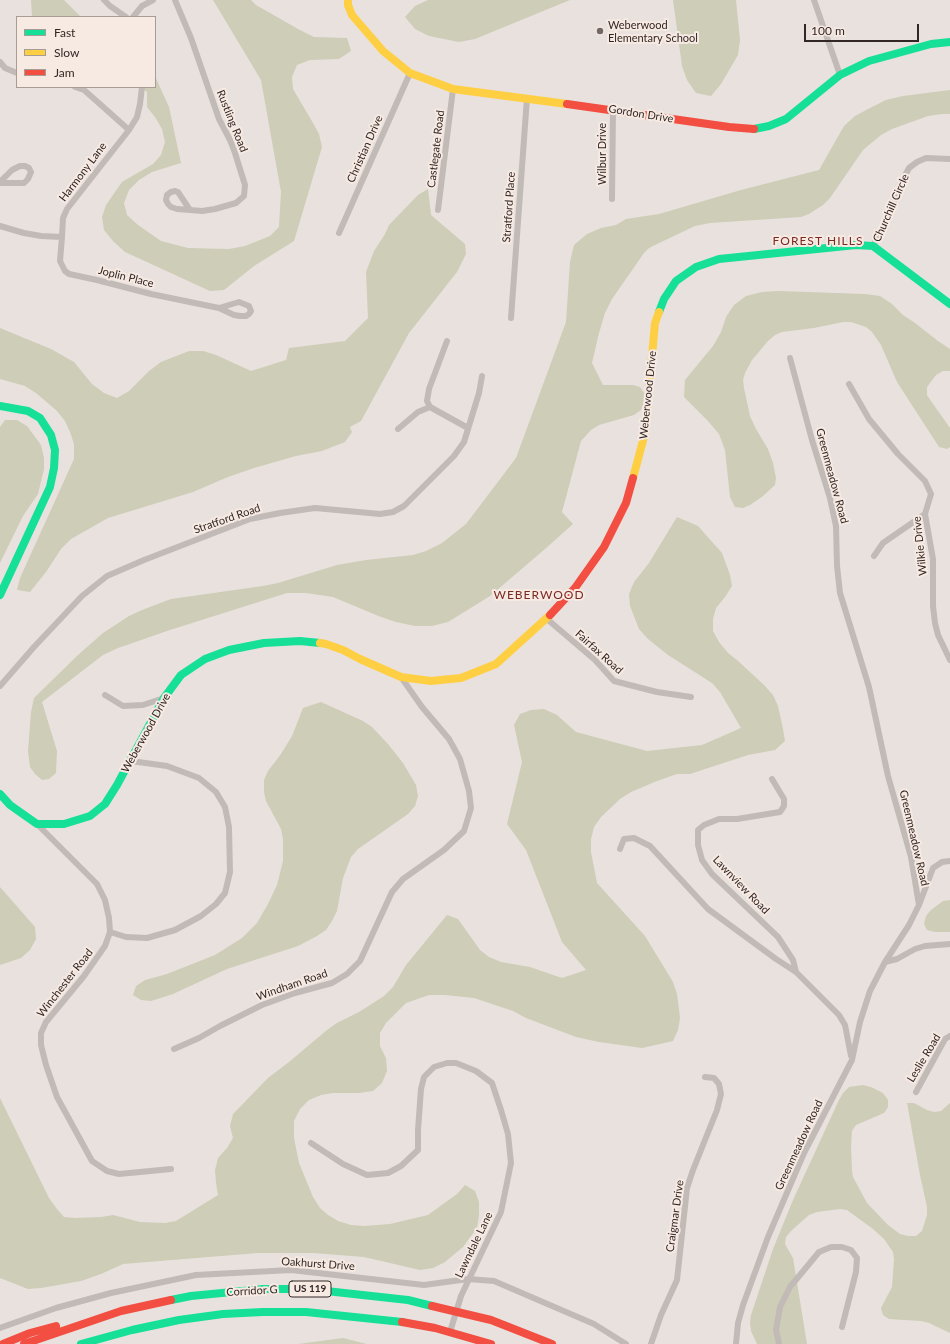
<!DOCTYPE html>
<html>
<head>
<meta charset="utf-8">
<style>
  body { margin:0 }
  #map { position:relative; width:950px; height:1344px; overflow:hidden; background:#e9e1dd; font-family:Lato,sans-serif }
  canvas { display:block }
  .legend { position:absolute; left:16px; top:16px; width:140px; height:72px; box-sizing:border-box; background:#f7eae3; border:1px solid #a89c97; margin:0; padding:5px 7px; list-style:none; font-size:12px; color:#322725 }
  .legend li { display:flex; align-items:center; gap:8px; height:20px }
  .legend b { width:20px; border:1px solid #a89c97 }
  .scale { position:absolute; left:804px; top:24px; width:115px; height:18px; box-sizing:border-box; border:2px solid #322725; border-top:0; padding-left:5px; font-size:12px; line-height:14px; white-space:nowrap; color:#322725; -webkit-text-stroke:3px #f7eae3; paint-order:stroke }
</style>
</head>
<body>
<div id="map">
<canvas width="950" height="1344"></canvas>
<ul class="legend">
<li><b style="height:5px;background:#16e098"></b>Fast</li>
<li><b style="height:5px;background:#ffcf43"></b>Slow</li>
<li><b style="height:5px;background:#f24e42"></b>Jam</li>
</ul>
<div class="scale">100 m</div>
</div>
<script>
const c = document.querySelector('canvas').getContext('2d');
c.lineJoin = 'round';
function fill(path, color) { c.fillStyle = color; c.fill(path, 'evenodd'); }
const poly = rows => new Path2D(rows.map(r => 'M' + r).join(''));
function stroke(path, color, width, dash) { c.strokeStyle = color; c.lineWidth = width; c.lineCap = dash ? 'butt' : 'round'; c.setLineDash(dash || []); c.stroke(path); }
function label(font, color, halo, rows, align = 'center') {
  c.font = font + ' Lato,sans-serif'; c.lineWidth = 4; c.setLineDash([]); c.textBaseline = 'middle'; c.strokeStyle = halo; c.fillStyle = color; for (const [text, x, y, turn = 0] of rows) {
    c.save(); c.translate(x, y); c.rotate((+turn || 0) * Math.PI / 180); c.textAlign = isNaN(turn) ? turn : align; if (halo) c.strokeText(text, 0, 0); c.fillText(text, 0, 0); c.restore();
  }
}
const green = poly([
  [31,0,64,0,81,17,32,17],
  [213,0,251,0,256,5,298,29,314,37,347,38,351,51,339,59,310,60,297,65,292,77,293,89,313,123,319,134,322,147,294,241,254,266,224,290,210,291,125,252,113,241,104,230,102,217,106,205,122,182,153,164,161,155,165,142,162,129,155,117,147,107,147,92,141,87,155,87,155,76,169,107,181,163,152,172,139,180,129,190,124,203,127,215,138,225,161,241,188,248,229,249,245,246,270,236,279,227,281,192,261,80],
  [428,0,570,0,475,39,459,42,429,36,415,29,405,17,415,6],
  [673,0,736,0,740,40,738,55,721,84,711,96,696,93,687,80,682,66],
  [950,90,950,114,942,114,928,116,892,129,881,135,863,150,830,198,823,205,809,214,801,217,710,223,695,226,657,244,649,248,644,253,612,299,605,313,599,333,592,363,603,385,633,385,640,387,644,393,644,402,641,410,634,415,599,425,591,430,581,441,562,512,573,524,545,549,490,596,448,622,432,626,415,626,396,622,381,617,333,597,306,593,287,593,170,630,118,648,103,655,42,702,57,751,56,773,49,779,42,780,35,774,30,767,28,751,31,712,34,698,78,655,103,633,129,616,142,610,171,599,263,586,278,583,337,565,366,560,413,555,426,551,442,543,466,524,516,458,566,322,570,262,574,245,587,234,601,228,616,225,626,219,659,214,741,190,819,170,844,126,855,116,870,108,886,100,903,96],
  [428,189,431,215,465,244,466,254,457,272,409,333,361,421,350,427,352,432,345,442,322,451,296,456,254,468,228,477,193,492,108,518,71,539,61,549,46,572,30,592,17,590,20,578,74,459,74,444,70,432,65,421,57,411,36,393,25,386,0,379,0,328,51,349,74,362,92,384,104,393,117,398,129,391,149,371,161,362,189,351,203,351,216,355,251,371,286,360,289,348,345,341,368,318,366,272,374,251,385,234,389,225,418,195],
  [778,291,865,294,880,296,892,304,903,315,915,323,938,341,950,349,950,371,943,371,936,375,927,387,927,395,931,401,950,428,950,447,947,449,939,447,897,382,881,345,872,332,866,327,851,322,843,322,814,328,782,332,775,335,768,341,752,360,745,373,743,380,744,388,750,416,756,429,768,449,773,463,776,478,775,485,763,496,750,505,743,508,735,507,730,497,725,450,719,434,708,421,684,397,685,380,713,346,721,332,726,317,734,305,746,296,762,292],
  [5,420,17,420,27,426,41,445,44,458,44,469,38,494,23,516,0,563,0,427],
  [677,517,698,526,722,553,730,575,732,586,725,597,716,608,713,619,713,631,719,642,728,653,737,660,764,685,773,695,778,706,783,729,785,741,775,750,748,755,690,774,677,774,657,781,631,792,620,799,601,817,594,827,591,839,591,852,597,883,645,936,673,982,677,994,680,1018,678,1030,673,1041,642,1048,599,1042,576,1037,526,1018,513,1011,474,998,445,995,429,995,406,1003,386,1023,380,1033,380,1046,386,1058,387,1071,382,1083,373,1091,359,1093,333,1093,321,1095,309,1100,300,1109,294,1121,294,1138,299,1163,313,1197,320,1208,328,1215,338,1221,351,1225,365,1226,390,1224,428,1215,457,1194,465,1185,475,1191,479,1202,479,1215,477,1228,463,1247,445,1262,433,1268,420,1270,364,1257,313,1253,258,1253,123,1264,101,1274,81,1281,41,1288,28,1289,0,1278,0,1098,49,1198,57,1209,64,1217,76,1218,101,1217,113,1215,140,1222,165,1223,176,1221,218,1195,216,1183,215,1170,218,1158,227,1148,233,1138,230,1126,233,1114,268,1078,289,1062,327,1030,337,1023,359,1012,384,996,393,987,406,965,447,915,458,919,480,950,489,957,501,962,530,967,562,978,586,970,562,942,526,850,507,824,522,762,514,725,520,714,531,710,544,709,557,715,576,732,647,751,702,745,741,728,720,692,712,683,668,655,648,639,639,629,630,606,629,594,634,582,649,563],
  [321,702,363,721,372,727,388,744,403,763,416,785,418,796,415,806,408,814,358,849,351,857,343,878,337,911,332,921,326,930,317,936,298,946,227,969,173,994,151,1001,141,1000,133,995,136,986,145,980,167,974,215,955,242,938,257,923,268,904,277,885,283,861,283,839,281,829,266,801,264,792,264,780,268,771,281,754,292,736,303,708],
  [0,887,35,927,36,939,30,950,21,958,0,965],
  [950,900,950,932,935,932,927,930,924,924,926,916,931,910,943,901],
  [863,1085,871,1087,883,1093,888,1100,888,1107,884,1113,856,1125,852,1131,851,1147,852,1170,853,1177,867,1203,888,1225,900,1234,908,1236,916,1236,922,1231,927,1215,927,1207,920,1175,907,1103,914,1103,927,1110,934,1112,941,1111,950,1103,950,1333,929,1323,921,1321,889,1319,883,1315,881,1308,892,1287,894,1259,893,1252,884,1239,873,1229,847,1210,840,1209,817,1212,809,1215,791,1231,786,1237,785,1244,793,1258,807,1344,757,1344,751,1331,750,1323,751,1315,773,1249,793,1200,839,1100,843,1093,849,1087],
  [343,1338,367,1344,298,1344]
]);
const street = poly([
  [104,0,110,6,126,17],
  [175,0,191,38,219,119,230,140,235,153,245,185,244,196,236,203,215,209,202,211,190,210],
  [814,0,840,75],
  [133,17,142,6,153,0],
  [0,62,5,68,17,73],
  [75,87,84,90,92,97,129,130],
  [0,182,12,170,20,166,25,166,29,168,31,172,28,179,24,183,0,183],
  [175,191,178,192,190,210,177,209,171,207,168,204,166,200,167,195,171,192,175,191],
  [612,199,613,110],
  [438,210,453,89],
  [0,226,24,233,41,236,62,237,63,218,67,209,129,130,137,117,140,104,142,87],
  [339,233,410,73],
  [62,237,60,261,65,271,69,274,97,280,151,294,219,308,234,315,240,316,246,316,249,314,251,311,249,306,239,302,219,308],
  [873,246,889,214,901,183,909,168,917,162,926,158,950,159],
  [511,318,527,98],
  [849,384,869,419,898,454,925,481,931,494,925,514,933,559,933,606,935,623,938,635,950,660],
  [430,407,427,401,429,389,447,341],
  [430,407,468,428],
  [398,429,418,412,430,407],
  [874,556,883,543,925,514],
  [547,619,595,660,614,681,657,692,691,697],
  [0,686,34,647,82,596,107,576,144,560,250,519,280,513,315,508,380,514,393,512,404,506,454,456,464,442,479,393,482,376],
  [105,695,123,706,143,705,164,698],
  [772,779,784,799,784,806,780,812,737,819,719,819,704,825,698,830,698,845,702,860,712,874,778,937,793,960,796,972],
  [37,824,97,884,105,900,109,918,110,932,105,946,84,976,46,1022,41,1033,41,1045,46,1065,57,1097,92,1161,107,1171,119,1174,171,1169],
  [620,849,624,839,634,838,650,846,708,909,776,959,796,972,839,1015,845,1025,851,1056],
  [919,905,933,868,942,862,950,861],
  [110,932,126,937,147,938,175,930,201,916,216,904,225,893,230,872,229,827,225,807,216,792,199,778,167,766,131,761],
  [885,962,897,959,915,949,925,946,950,944],
  [174,1049,199,1038,220,1026,262,1005,295,993,332,983,347,974,360,961,392,892,403,879,444,850,464,831,471,808,469,791,460,759,449,739,422,707,401,677],
  [916,1092,945,1039,950,1036],
  [311,1143,343,1164,367,1175,388,1173,401,1166,418,1150,418,1130,421,1089,424,1077,434,1067,447,1063,456,1063,476,1071,492,1083,501,1110,508,1134,511,1163,501,1212,461,1296,450,1332],
  [0,1328,56,1308,111,1293,196,1275,291,1270,424,1285,468,1279,494,1281,594,1324,626,1344],
  [651,1344,661,1315,677,1280,687,1188,693,1170,717,1110,721,1094,719,1084,714,1078,705,1077],
  [736,1344,738,1323,743,1305,768,1237,804,1153,852,1060,860,1022,870,991,885,962,909,925,919,905,911,857,888,776,869,687,840,593,837,566,836,526,830,498,812,440,790,358],
  [779,1344,776,1330,780,1307,790,1287,819,1252,831,1247,842,1247,851,1250,857,1258,856,1272,842,1327]
]);
const fast = poly([
  [754,129,769,126,786,119,840,75,869,61,931,44,950,42],
  [659,312,664,299,676,281,696,267,719,259,856,245,873,246,950,304],
  [0,406,28,411,40,418,51,435,55,450,54,468,50,487,0,595],
  [0,794,10,805,37,824,64,824,90,816,105,804,117,785,164,698,181,675,205,659,229,650,264,643,300,641,320,643],
  [171,1300,191,1296,263,1289,308,1289,408,1300,432,1306],
  [81,1344,132,1330,179,1320,223,1314,263,1312,306,1312,402,1322]
]);
const slow = poly([
  [348,0,348,5,352,15,383,51,410,73,453,89,567,104],
  [633,478,645,433,655,323,659,312],
  [320,643,326,644,343,650,360,659,401,677,431,681,461,678,496,664,550,615]
]);
const jam = poly([
  [567,104,729,127,754,129],
  [550,615,575,588,604,547,626,503,633,478],
  [432,1306,491,1320,552,1344],
  [402,1322,435,1328,491,1344],
  [3,1344,30,1333,56,1326],
  [24,1344,121,1311,171,1300]
]);
const markers = [
  [600,31,4,"#726865"]
];
const shields = [
  [310,1289,42]
];
const shieldNames = [
  ["US 119",310,1289]
];
const poiNames = [
  ["Weberwood",608,25],
  ["Elementary School",608,38]
];
const streetNames = [
  ["Gordon Drive",641,114,9],
  ["Rustling Road",232,121,68],
  ["Christian Drive",365,149,-66],
  ["Castlegate Road",436,149,-83],
  ["Wilbur Drive",602,154,-90],
  ["Harmony Lane",83,172,-53],
  ["Stratford Place",509,207,-86],
  ["Churchill Circle",891,208,-66],
  ["Joplin Place",126,277,14],
  ["Weberwood Drive",648,395,-84],
  ["Greenmeadow Road",832,476,75],
  ["Stratford Road",227,519,-19],
  ["Wilkie Drive",920,546,-96],
  ["Fairfax Road",599,652,42],
  ["Weberwood Drive",146,733,-61],
  ["Greenmeadow Road",914,838,77],
  ["Lawnview Road",741,885,46],
  ["Winchester Road",65,983,-52],
  ["Windham Road",292,985,-19],
  ["Leslie Road",924,1058,-59],
  ["Greenmeadow Road",799,1145,-65],
  ["Craigmar Drive",675,1216,-82],
  ["Lawndale Lane",474,1245,-64],
  ["Oakhurst Drive",318,1264,4],
  ["Corridor G",252,1291,-3]
];
const neighbourhoodNames = [
  ["FOREST HILLS",818,241],
  ["WEBERWOOD",539,595]
];
fill(green, '#cecdb7');
stroke(street, '#c2bab6', 6);
stroke(fast, '#16e098', 8);
stroke(slow, '#ffcf43', 8);
stroke(jam, '#f24e42', 8);
for (const [x, y, r, color] of markers) { const dot = new Path2D(); dot.arc(x, y, r, 0, 2 * Math.PI); c.fillStyle = color; c.fill(dot); stroke(dot, '#f7eae3', 1.5); }
for (const [x, y, w] of shields) { const box = new Path2D(); box.roundRect(x - w / 2, y - 8, w, 16, 3); c.fillStyle = '#f7eae3'; c.fill(box); stroke(box, '#322725', 1); }
label('bold 10px', '#322725', null, shieldNames);
label('11px', '#322725', '#f7eae3', poiNames, 'left');
label('11px', '#322725', '#f7eae3', streetNames);
c.letterSpacing = '1px';
label('12px', '#7c2923', '#f7eae3', neighbourhoodNames);
c.letterSpacing = '0px';
</script>
</body>
</html>
